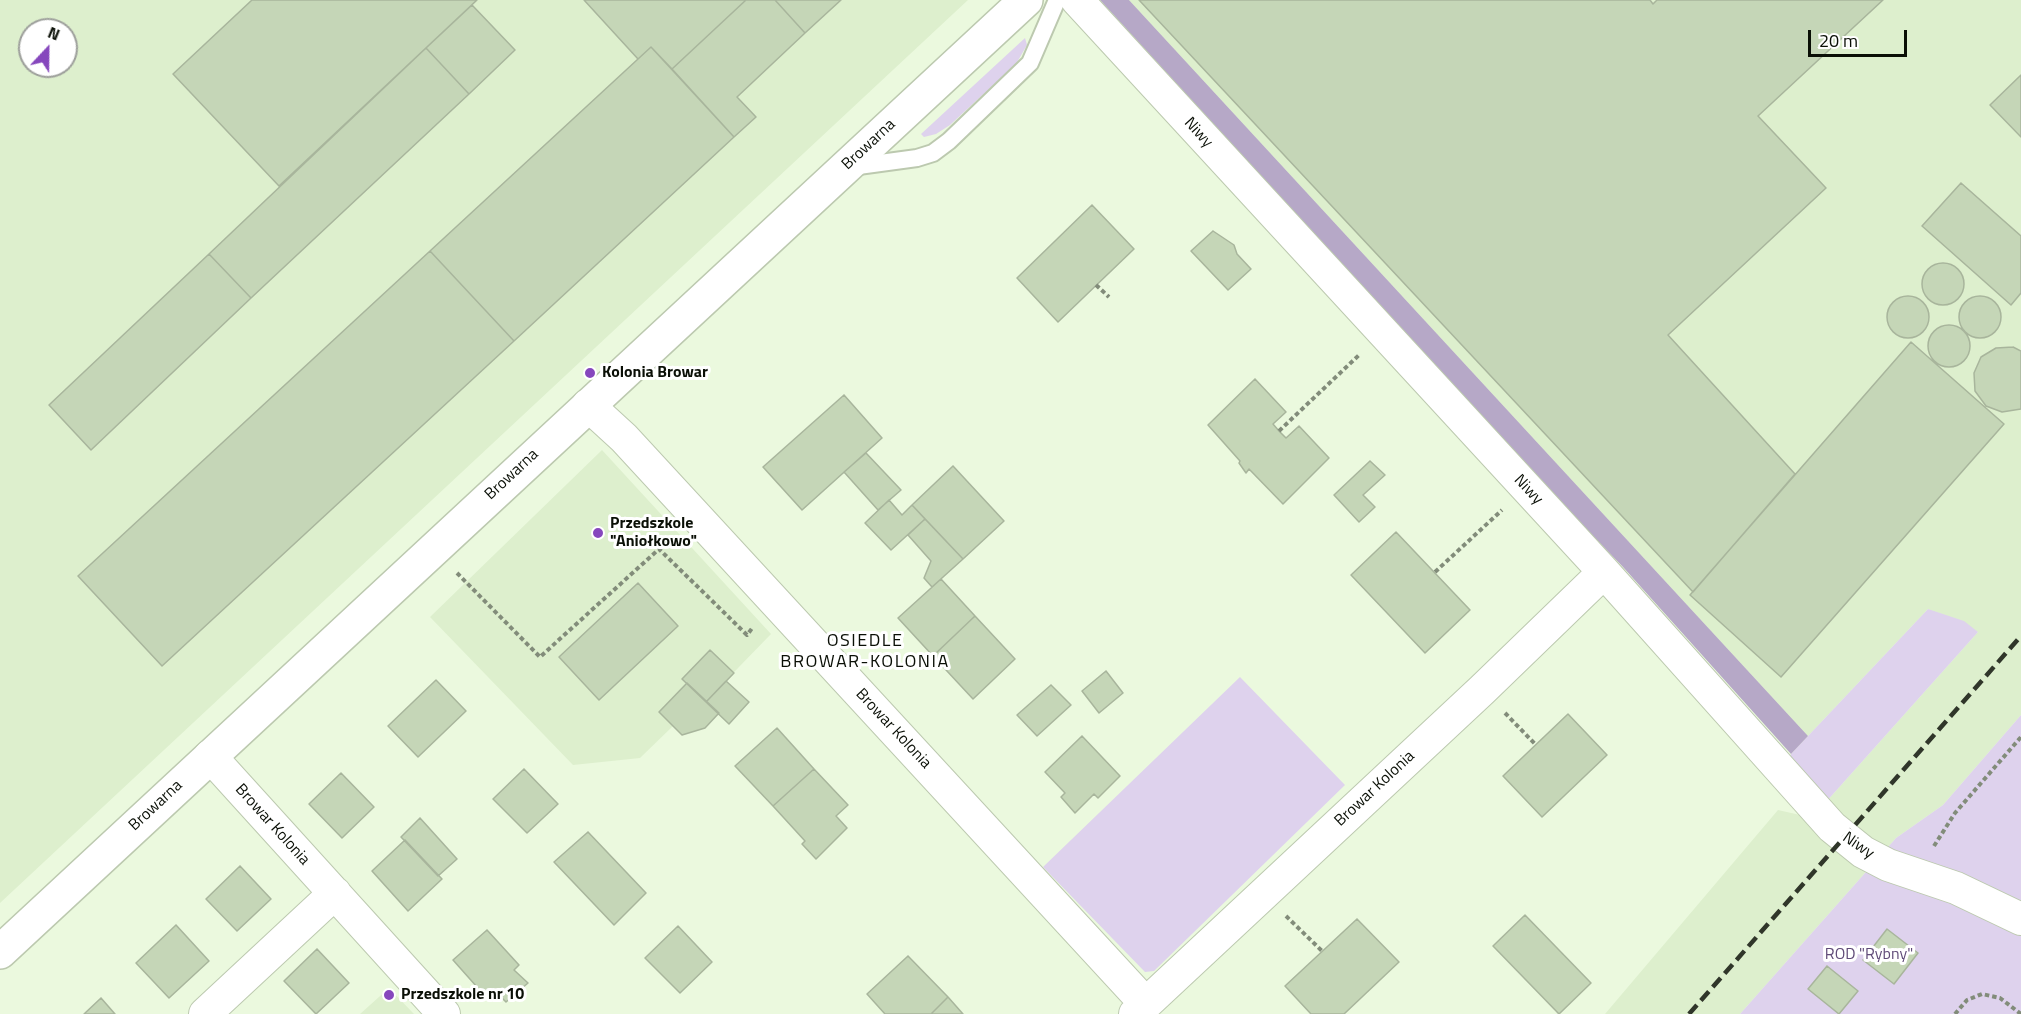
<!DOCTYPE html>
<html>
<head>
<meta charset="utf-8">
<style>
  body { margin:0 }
  #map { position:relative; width:2021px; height:1014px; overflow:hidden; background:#ebf9de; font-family:"Titillium Web",sans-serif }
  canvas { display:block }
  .north { position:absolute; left:18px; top:18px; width:60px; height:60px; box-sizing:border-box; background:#fff; border:2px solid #9d9f9b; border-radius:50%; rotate:22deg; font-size:16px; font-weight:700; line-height:24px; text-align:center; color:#0a0f06 }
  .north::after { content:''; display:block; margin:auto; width:21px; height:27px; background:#8647bd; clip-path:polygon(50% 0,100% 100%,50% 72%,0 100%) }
  .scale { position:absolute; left:1808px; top:30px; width:99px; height:27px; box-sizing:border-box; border:3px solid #0a0f06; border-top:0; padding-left:8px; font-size:18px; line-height:21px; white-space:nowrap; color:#0a0f06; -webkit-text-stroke:4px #fff; paint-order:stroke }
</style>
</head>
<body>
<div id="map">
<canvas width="2021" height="1014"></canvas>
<div class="north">N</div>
<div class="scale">20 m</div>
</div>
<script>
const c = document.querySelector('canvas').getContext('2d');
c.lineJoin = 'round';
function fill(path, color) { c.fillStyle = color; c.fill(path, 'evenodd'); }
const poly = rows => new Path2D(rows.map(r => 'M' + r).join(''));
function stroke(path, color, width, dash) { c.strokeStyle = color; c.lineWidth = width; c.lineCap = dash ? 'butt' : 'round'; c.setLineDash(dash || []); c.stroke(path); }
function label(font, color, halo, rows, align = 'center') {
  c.font = font + ' "Titillium Web",sans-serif'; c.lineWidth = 6; c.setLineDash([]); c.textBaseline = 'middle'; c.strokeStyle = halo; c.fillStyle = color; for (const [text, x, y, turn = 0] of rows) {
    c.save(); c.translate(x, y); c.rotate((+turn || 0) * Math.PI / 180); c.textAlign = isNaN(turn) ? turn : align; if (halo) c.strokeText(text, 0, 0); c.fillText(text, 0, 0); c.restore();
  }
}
const built = poly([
  [0,0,968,0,0,903],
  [30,30,66,30,66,66,30,66],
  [1129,0,2021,0,2021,715,1943,805,1896,838,1740,1014,1605,1014,1778,810,1800,815,1821,833,1826,802,1978,632,1928,609,1808,736],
  [602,450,771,634,706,701,719,713,705,728,673,726,640,758,573,765,430,617],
  [389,988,414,1014,360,1014]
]);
const green = poly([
  [1025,38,1027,45,1016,64,950,125,936,134,924,137,921,134],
  [1928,609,1964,621,1978,632,1826,802,1786,764,1791,754],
  [1240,677,1345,785,1154,971,1145,972,1043,867],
  [2021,715,2021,1014,1740,1014,1896,838,1943,805]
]);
const forest = poly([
  [1100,0,1129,0,1808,736,1791,754,1623,567,1538,479]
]);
const building = poly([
  [252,0,477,0,279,186,173,74,252,0],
  [584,0,746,0,672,69,651,47,638,59,584,0],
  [746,0,775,0,805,33,737,97,756,117,734,137,672,69,746,0],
  [775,0,841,0,805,33,775,0],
  [1139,0,1650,0,1653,4,1657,0,1883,0,1758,116,1826,188,1668,335,1795,474,1693,592,1139,0],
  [472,5,515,50,469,94,426,48,472,5],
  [651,47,734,137,514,341,430,251,651,47],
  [426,48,469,94,251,298,209,254,426,48],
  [2021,75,2021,137,1990,105,2021,75],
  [1961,183,2021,236,2021,293,2011,305,1922,226,1961,183],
  [1092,205,1134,249,1058,322,1017,278,1092,205],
  [1213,231,1234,245,1237,254,1251,269,1228,290,1191,251,1213,231],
  [430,251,514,341,162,666,78,576,430,251],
  [209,254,251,298,91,450,49,405,209,254],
  '1922 284a21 21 0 1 1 42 0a21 21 0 1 1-42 0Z',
  '1959 317a21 21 0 1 1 42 0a21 21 0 1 1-42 0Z',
  '1887 317a21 21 0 1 1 42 0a21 21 0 1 1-42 0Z',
  '1928 346a21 21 0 1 1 42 0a21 21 0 1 1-42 0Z',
  [1911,342,2004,424,1781,677,1690,595,1911,342],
  [2013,347,2021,351,2021,409,2002,412,1986,406,1975,391,1974,373,1981,357,1996,348,2013,347],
  [1255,379,1286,412,1273,424,1279,431,1286,438,1299,426,1329,458,1283,504,1249,469,1246,473,1239,463,1240,461,1208,425,1255,379],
  [844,395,882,438,802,510,763,467,844,395],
  [866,453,901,490,878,510,844,472,866,453],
  [1370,461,1385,475,1363,495,1375,507,1359,522,1334,495,1370,461],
  [953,466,1004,521,963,559,912,505,953,466],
  [889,500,902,515,912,505,925,519,891,550,865,523,889,500],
  [925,519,963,559,932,587,924,578,931,561,908,535,925,519],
  [1396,532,1470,610,1425,653,1351,575,1396,532],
  [941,579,975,616,933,656,898,618,941,579],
  [638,583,678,626,599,700,559,657,638,583],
  [975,616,1015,659,973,699,933,656,975,616],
  [710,650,734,673,706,702,682,679,710,650],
  [1106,671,1123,693,1099,713,1082,691,1106,671],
  [436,680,466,711,418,757,388,726,436,680],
  [726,681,749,702,729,724,706,702,726,681],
  [687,683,719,713,705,728,682,735,659,712,687,683],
  [1051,685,1071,705,1037,736,1017,715,1051,685],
  [1568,714,1607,755,1542,817,1503,776,1568,714],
  [777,728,814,769,773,806,735,766,777,728],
  [1082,736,1120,776,1098,798,1094,794,1075,813,1061,797,1065,793,1045,772,1082,736],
  [524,769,558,804,527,833,493,799,524,769],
  [814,769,848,805,836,816,847,828,816,859,802,844,805,841,773,806,814,769],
  [341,773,374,807,342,838,309,804,341,773],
  [420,818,457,859,438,876,401,837,420,818],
  [588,832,646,893,614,925,554,862,588,832],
  [405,840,442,879,408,911,372,871,405,840],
  [240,866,271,899,237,931,206,899,240,866],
  [1525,915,1591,983,1559,1014,1493,946,1525,915],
  [1357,919,1399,962,1344,1014,1311,1014,1285,986,1357,919],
  [176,925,209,961,169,998,136,963,176,925],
  [678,926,712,962,680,993,645,958,678,926],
  [1887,929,1918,953,1894,984,1863,960,1887,929],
  [487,930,519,965,514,970,528,983,506,1002,493,989,485,996,453,960,487,930],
  [317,949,349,983,316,1014,284,981,317,949],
  [908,956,948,997,931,1014,885,1014,867,994,908,956],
  [1827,966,1858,991,1839,1014,1808,989,1827,966],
  [948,997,963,1014,931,1014,948,997],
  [101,998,115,1014,84,1014,101,998]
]);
const path = poly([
  [1096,285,1109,297],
  [1279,431,1359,355],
  [1435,572,1502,510],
  [457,573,540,657,659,549,747,635,753,627],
  [1505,713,1536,745],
  [1934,846,1955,813,2021,737],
  [1286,916,1322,951],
  [1955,1014,1967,1000,1982,994,2000,998,2021,1014]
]);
const service = poly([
  [851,167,917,158,933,153,949,141,1030,63,1057,0]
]);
const minor = poly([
  [1077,0,1604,572,1832,827,1863,852,1888,865,1956,888,2021,919],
  [588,405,624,438,1146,1004],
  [210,756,444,1014],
  [205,1014,335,893],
  [1135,1014,1482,690,1604,572]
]);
const tertiary = poly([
  [0,952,1026,0]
]);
const rail = poly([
  [1689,1014,2021,636]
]);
const markers = [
  [590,373,6,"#8647bd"],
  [598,533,6,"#8647bd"],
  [389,995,6,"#8647bd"]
];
const streetNames = [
  ["Niwy",1198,133,48],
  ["Browarna",869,145,-43],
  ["Browarna",512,475,-43],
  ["Niwy",1528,490,47],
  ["Browar Kolonia",893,729,47],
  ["Browar Kolonia",1375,789,-43],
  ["Browarna",156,806,-43],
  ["Browar Kolonia",272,825,48],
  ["Niwy",1858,846,35]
];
const poiNames = [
  ["Kolonia Browar",602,373],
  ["Przedszkole",610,524],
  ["\"Aniołkowo\"",610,542],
  ["Przedszkole nr 10",401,995]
];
const parkNames = [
  ["ROD \"Rybny\"",1869,955]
];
const neighbourhoodNames = [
  ["OSIEDLE",865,642],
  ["BROWAR-KOLONIA",865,663]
];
fill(built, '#ddefcd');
fill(green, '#ded2ed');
fill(forest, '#b6a8c7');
fill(building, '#c5d6b7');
stroke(building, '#a8b59c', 1.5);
stroke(service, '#bcc9af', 20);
stroke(minor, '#bcc9af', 34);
stroke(tertiary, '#bcc9af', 36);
stroke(path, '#828c7a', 4, [4.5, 3]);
stroke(service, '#fff', 16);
stroke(minor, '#fff', 32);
stroke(tertiary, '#fff', 33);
stroke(rail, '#30362a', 4.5, [12, 6]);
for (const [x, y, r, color] of markers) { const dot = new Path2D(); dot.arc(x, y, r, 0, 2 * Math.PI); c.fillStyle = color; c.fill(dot); stroke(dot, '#fff', 2); }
label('16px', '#0a0f06', '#fff', streetNames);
label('bold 16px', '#0a0f06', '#fff', poiNames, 'left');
label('16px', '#604b78', '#fff', parkNames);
c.letterSpacing = '1.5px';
label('18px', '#0a0f06', '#fff', neighbourhoodNames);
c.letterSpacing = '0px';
</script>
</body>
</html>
